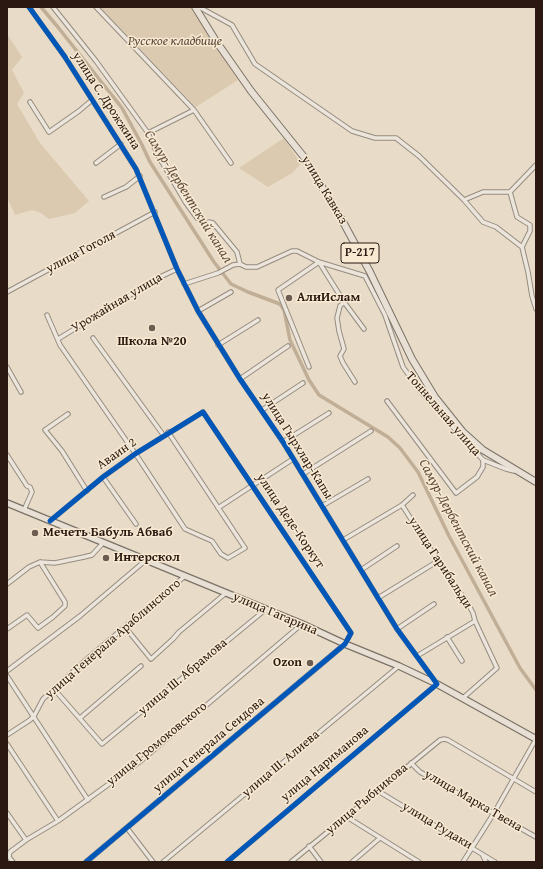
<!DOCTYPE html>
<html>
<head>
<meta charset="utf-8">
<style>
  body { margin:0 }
  #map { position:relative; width:543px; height:869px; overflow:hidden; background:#e8dbc7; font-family:"Gentium Book Plus",serif }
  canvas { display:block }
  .frame { position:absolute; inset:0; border:8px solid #2a1811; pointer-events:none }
</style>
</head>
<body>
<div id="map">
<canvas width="543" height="869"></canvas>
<div class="frame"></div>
</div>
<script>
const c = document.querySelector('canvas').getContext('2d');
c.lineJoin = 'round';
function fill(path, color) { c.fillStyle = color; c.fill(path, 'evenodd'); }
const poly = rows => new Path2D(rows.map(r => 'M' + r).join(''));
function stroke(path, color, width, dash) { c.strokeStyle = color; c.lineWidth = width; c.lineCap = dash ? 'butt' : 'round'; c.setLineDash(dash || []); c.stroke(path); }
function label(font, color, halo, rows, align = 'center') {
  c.font = font + ' "Gentium Book Plus",serif'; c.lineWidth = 3; c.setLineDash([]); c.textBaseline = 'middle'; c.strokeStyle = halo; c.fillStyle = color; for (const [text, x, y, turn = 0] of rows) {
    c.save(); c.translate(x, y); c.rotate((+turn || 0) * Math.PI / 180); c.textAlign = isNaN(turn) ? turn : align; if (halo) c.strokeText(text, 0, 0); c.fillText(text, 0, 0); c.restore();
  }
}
const green = poly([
  [100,7,190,7,238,80,196,107],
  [7,34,22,57,12,70,24,93,17,104,40,143,89,201,75,213,49,219,41,213,32,210,15,215,7,197],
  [284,138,301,164,292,173,268,187,239,168]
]);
const canal = poly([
  [41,7,57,26,122,108,141,143,150,162,214,262,231,284,248,292,280,304,284,310,290,340,309,380,319,395,388,437,400,448,418,472,449,536,520,668,536,690]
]);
const minor = poly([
  [29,7,65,57,136,169,177,269,198,311,240,379,283,442,378,598,397,629,437,684,227,862],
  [53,7,96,61,148,133,159,157,186,203,197,218,201,219,206,224,209,222,213,223,237,252,240,264],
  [96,7,194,110,231,163],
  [199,7,232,25,255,64,352,131,375,138,396,138,419,156,464,200,483,222,496,227,522,247,528,272,532,296,536,309],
  [30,102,49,132,79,111,92,100],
  [148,133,194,110],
  [96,163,121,144],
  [510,192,517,217,530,225,530,231,522,247],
  [104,197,126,187,140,176],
  [464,200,483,192,510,192,536,165],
  [184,284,218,273,233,265,240,264,246,267,257,267,292,251,297,251,319,262,344,302,364,329],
  [7,292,155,212],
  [344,302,340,306,337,318,339,331,344,349,340,356,343,363,355,382],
  [198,311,231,292],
  [47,315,60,345,137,456,185,529,212,541,221,554,228,558,245,548,168,432],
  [93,338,164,436],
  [58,339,158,278,177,269],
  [218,345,258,320],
  [7,367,21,392],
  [309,367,278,290,319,262,365,276,385,315,403,367,420,391,483,460,483,467,477,477,456,493,387,401],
  [240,379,288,346],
  [262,410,303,383],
  [68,414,45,430,62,451,87,491],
  [283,442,329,413],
  [7,455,27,486,30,487,32,492,24,510],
  [483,460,506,469,514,471],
  [303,474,371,431],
  [103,477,136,524],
  [402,505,438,561,467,602,473,613,475,621,497,668,463,698],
  [322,506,368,479],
  [218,508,293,459],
  [50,521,103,477,135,454,203,412,351,633,345,644],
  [343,540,402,505,413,495],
  [361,570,397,546],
  [7,584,29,567,40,562,55,563,84,557,92,555,103,543],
  [378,598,438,561],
  [125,627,151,659,173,639,179,632,226,593],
  [7,629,27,615,38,628,53,617,65,606,65,602,40,562],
  [397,629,434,604],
  [447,637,462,661],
  [417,656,475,621],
  [7,671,80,616,146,560],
  [7,676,88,800],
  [54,689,102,744,265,610],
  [80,718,141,666],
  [7,735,30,720,34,716,43,699,88,658,185,576],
  [7,744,58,821],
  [411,763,420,772,536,837],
  [378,791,495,862],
  [7,813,26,840],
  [347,817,419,862],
  [127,828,153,862],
  [309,846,321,862],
  [482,854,486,862],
  [13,862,9,857,10,852,26,840,58,821,142,760,302,624],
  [163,862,399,666],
  [291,862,440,740,444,739,448,740,536,792],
  [352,862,380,838],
  [463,862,494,813,536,739]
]);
const tertiary = poly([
  [86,862,345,644]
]);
const primary = poly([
  [7,503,302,624,345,644,399,666,437,684,536,739]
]);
const trunk = poly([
  [195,7,216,41,251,91,304,157,342,220,370,272,412,359,435,397,463,432,483,450,536,482]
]);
const cycleway = poly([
  [29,7,65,57,136,169,177,269,198,311,240,379,283,442,378,598,397,629,437,684,227,862],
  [50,521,103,477,135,454,203,412,351,633,345,644,86,862]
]);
const markers = [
  [289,298,4,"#6c5c51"],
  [152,328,4,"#6c5c51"],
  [35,533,4,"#6c5c51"],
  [106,558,4,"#6c5c51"],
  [310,663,4,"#6c5c51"]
];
const shields = [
  [360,253,38]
];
const shieldNames = [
  ["Р-217",360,253]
];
const parkNames = [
  ["Русское кладбище",175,42]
];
const streetNames = [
  ["улица С. Дрожжина",106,101,57],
  ["улица Кавказ",324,190,59],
  ["улица Гоголя",81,252,-28],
  ["Урожайная улица",117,303,-31],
  ["Тоннельная улица",443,414,49],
  ["улица Гырхлар-Капы",297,446,58],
  ["Аваин 2",117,454,-35],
  ["улица Деде-Коркут",290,521,56],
  ["улица Гарибальди",440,563,57],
  ["улица Гагарина",275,614,23],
  ["улица Генерала Араблинского",113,639,-41],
  ["улица Ш. Абрамова",183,677,-40],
  ["улица Громоковского",157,744,-39],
  ["улица Генерала Сеидова",209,745,-40],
  ["улица Ш. Алиева",281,764,-40],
  ["улица Нариманова",325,764,-40],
  ["улица Рыбникова",367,799,-40],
  ["улица Марка Твена",473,801,30],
  ["улица Рудаки",437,826,31]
];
const poiNames = [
  ["АлиИслам",297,298],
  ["Школа №20",152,342,"center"],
  ["Мечеть Бабуль Абваб",43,533],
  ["Интерскол",114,558],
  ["Ozon",302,663,"right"]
];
const waterNames = [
  ["Самур-Дербентский канал",188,197,58],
  ["Самур-Дербентский канал",458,528,62]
];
fill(green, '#dccab0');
stroke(canal, '#c1ae96', 3.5);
stroke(minor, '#968c80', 5.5);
stroke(tertiary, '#968c80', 6);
stroke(primary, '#7b7267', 8);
stroke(trunk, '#7b7267', 8);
stroke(minor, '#ebe5db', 3.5);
stroke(tertiary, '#ebe5db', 4.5);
stroke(primary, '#e8e0d5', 5.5);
stroke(trunk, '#e8e0d5', 6);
stroke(cycleway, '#0057b8', 5);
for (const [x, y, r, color] of markers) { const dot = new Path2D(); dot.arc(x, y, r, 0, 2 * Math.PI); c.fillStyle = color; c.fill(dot); stroke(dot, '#f8ead2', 1.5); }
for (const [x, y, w] of shields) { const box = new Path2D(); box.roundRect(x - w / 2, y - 10, w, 20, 3); c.fillStyle = '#f8ead2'; c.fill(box); stroke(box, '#2a1811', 1); }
label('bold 12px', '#2a1811', null, shieldNames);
label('italic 13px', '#5c493b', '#f8ead2', parkNames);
label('13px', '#2a1811', '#f8ead2', streetNames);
label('bold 13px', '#2a1811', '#f8ead2', poiNames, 'left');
label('italic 14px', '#604c3e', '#f8ead2', waterNames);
</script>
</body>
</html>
